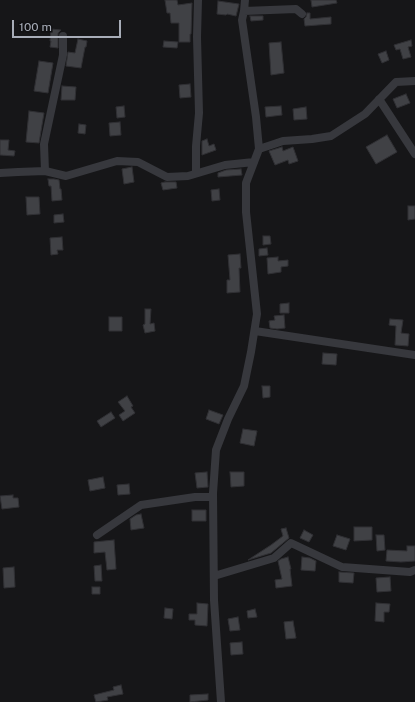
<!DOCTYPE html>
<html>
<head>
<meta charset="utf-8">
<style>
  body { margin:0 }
  #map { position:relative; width:415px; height:702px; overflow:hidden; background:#161618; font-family:"Public Sans",sans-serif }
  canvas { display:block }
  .scale { position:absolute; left:12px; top:20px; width:109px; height:18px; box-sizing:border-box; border:2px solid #a8adb8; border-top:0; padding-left:5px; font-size:12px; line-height:14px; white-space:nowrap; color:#a8adb8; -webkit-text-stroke:3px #111113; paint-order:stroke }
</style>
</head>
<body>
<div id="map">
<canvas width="415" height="702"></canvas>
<div class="scale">100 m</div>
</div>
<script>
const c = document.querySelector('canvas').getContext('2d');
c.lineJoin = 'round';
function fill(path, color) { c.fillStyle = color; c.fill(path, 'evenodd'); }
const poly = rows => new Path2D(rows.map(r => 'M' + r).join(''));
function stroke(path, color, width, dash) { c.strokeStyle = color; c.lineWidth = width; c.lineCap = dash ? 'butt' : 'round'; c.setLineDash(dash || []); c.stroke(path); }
const building = poly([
  [165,0,177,0,178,5,192,3,191,34,190,34,190,42,179,42,179,23,171,23,170,13,167,13,165,0],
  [311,0,336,0,337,3,312,7,311,0],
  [218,1,239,4,236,16,227,14,226,15,217,14,218,1],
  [307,13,310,13,310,19,331,17,331,24,305,26,304,19,306,17,307,13],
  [250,16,263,16,263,20,251,21,250,16],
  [51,29,61,30,58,33,58,48,50,47,51,41,50,41,51,29],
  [78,39,87,41,86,47,85,47,81,68,66,66,68,52,75,53,78,39],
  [411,40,412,46,408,47,411,57,403,59,400,49,396,50,394,45,411,40],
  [164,41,178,42,177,48,163,47,164,41],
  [281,42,284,73,271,75,269,43,281,42],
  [386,51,389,60,382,63,378,54,386,51],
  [39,61,53,63,48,93,34,91,39,61],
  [190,84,191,97,180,98,179,85,190,84],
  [62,86,76,87,75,100,61,100,62,86],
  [406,94,410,103,397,108,393,99,406,94],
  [124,106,125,117,117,118,116,107,124,106],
  [281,106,282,115,266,117,265,107,281,106],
  [306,107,307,119,294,120,293,109,306,107],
  [29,111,44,113,39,143,26,142,29,111],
  [120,122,121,135,110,136,109,123,120,122],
  [79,124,86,125,85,134,78,133,79,124],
  [387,135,397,152,376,164,366,147,387,135],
  [207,139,209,146,214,144,216,150,202,155,202,141,207,139],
  [0,140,9,140,8,150,15,151,14,156,0,155,0,140],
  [282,147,283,151,293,147,298,161,289,164,288,160,275,165,269,151,282,147],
  [132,167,134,182,124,184,122,169,132,167],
  [241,169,242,175,218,177,218,173,226,170,241,169],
  [48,179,54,179,59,180,60,189,61,189,62,200,52,201,51,186,49,186,48,179],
  [165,182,176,182,177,188,163,190,161,183,165,182],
  [219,189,220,200,212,201,211,190,219,189],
  [26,197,39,197,40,214,27,215,26,197],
  [408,206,415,206,415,219,408,220,408,206],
  [63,214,64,222,54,223,54,215,63,214],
  [263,236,270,236,271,244,263,245,263,236],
  [62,237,63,250,57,250,58,254,51,255,50,238,62,237],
  [267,248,268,255,259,256,259,249,267,248],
  [240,254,241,268,239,268,240,292,227,293,227,280,230,280,228,255,240,254],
  [278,257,278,261,288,260,288,266,281,267,281,272,268,274,267,258,278,257],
  [289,303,289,313,280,313,280,304,289,303],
  [145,309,151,309,150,324,154,323,155,331,145,333,143,325,145,324,145,309],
  [284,315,285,328,277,329,270,328,269,321,275,320,274,316,284,315],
  [109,317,122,317,122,331,109,331,109,317],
  [390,319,403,320,401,333,409,334,408,346,395,345,396,326,389,325,390,319],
  [323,353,337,354,336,365,322,364,323,353],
  [262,386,270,386,270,397,263,398,262,386],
  [127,396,133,406,131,407,135,413,123,421,119,415,125,411,118,402,127,396],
  [209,410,223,415,219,424,206,419,209,410],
  [111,412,115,418,101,427,97,421,111,412],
  [243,429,257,431,254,446,240,443,243,429],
  [207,472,208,487,197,488,195,473,207,472],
  [230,472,244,472,244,486,231,487,230,472],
  [103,477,105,488,90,491,88,480,103,477],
  [129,484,130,494,118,495,117,485,129,484],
  [13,495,13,498,18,498,19,507,2,509,0,496,13,495],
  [192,510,206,510,206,521,192,521,192,510],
  [141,514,144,528,131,530,130,519,136,515,141,514],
  [354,527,372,527,372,540,354,541,354,527],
  [286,528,289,538,271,553,248,560,271,545,283,536,281,529,286,528],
  [304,530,313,535,309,542,300,538,304,530],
  [337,535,350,539,346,550,333,546,337,535],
  [376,535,384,535,385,550,377,551,376,535],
  [114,540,116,569,107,570,105,552,94,553,94,542,114,540],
  [407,546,415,546,415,561,401,562,386,561,387,550,407,551,407,546],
  [288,557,291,569,290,569,292,586,276,588,275,580,282,579,278,561,281,559,288,557],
  [302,557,310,558,316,561,315,571,301,570,302,557],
  [101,565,102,581,95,581,94,566,101,565],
  [14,567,15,587,4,588,3,568,14,567],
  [339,572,354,573,353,583,339,582,339,572],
  [390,577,391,591,377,592,376,578,390,577],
  [92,587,100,587,100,594,92,594,92,587],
  [197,603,208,604,207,626,195,625,195,620,189,620,189,614,197,614,197,603],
  [376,603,390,604,389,612,384,612,384,622,375,621,376,603],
  [165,608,173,609,172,619,164,618,165,608],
  [255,609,257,617,248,618,247,611,255,609],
  [238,617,240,630,230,631,228,619,238,617],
  [293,621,296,638,286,639,284,622,293,621],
  [242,642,243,654,231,655,230,643,242,642],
  [121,685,123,694,107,697,108,700,96,702,94,695,114,690,113,687,121,685],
  [208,694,208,700,190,702,190,695,208,694]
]);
const minor = poly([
  [244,11,296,9,302,14],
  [379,99,415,154],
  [259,149,283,141,312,139,331,136,365,114,396,82,415,81],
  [45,171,44,144,63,55,63,36],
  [0,173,18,172,45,171,66,176,117,161,138,162,167,177,188,176,225,165,254,162],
  [196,173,196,146,199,113,197,37,198,0],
  [255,331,415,355],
  [97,535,141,505,195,497,213,497],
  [214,576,274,558,291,543,342,567,410,572,415,570],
  [221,702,214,600,213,493,216,450,228,419,244,386,251,352,257,314,246,212,246,183,259,149,256,117,242,20,244,11,245,0]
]);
fill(building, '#404145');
stroke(building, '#303034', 1);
stroke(minor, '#37383d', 8);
</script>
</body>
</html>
